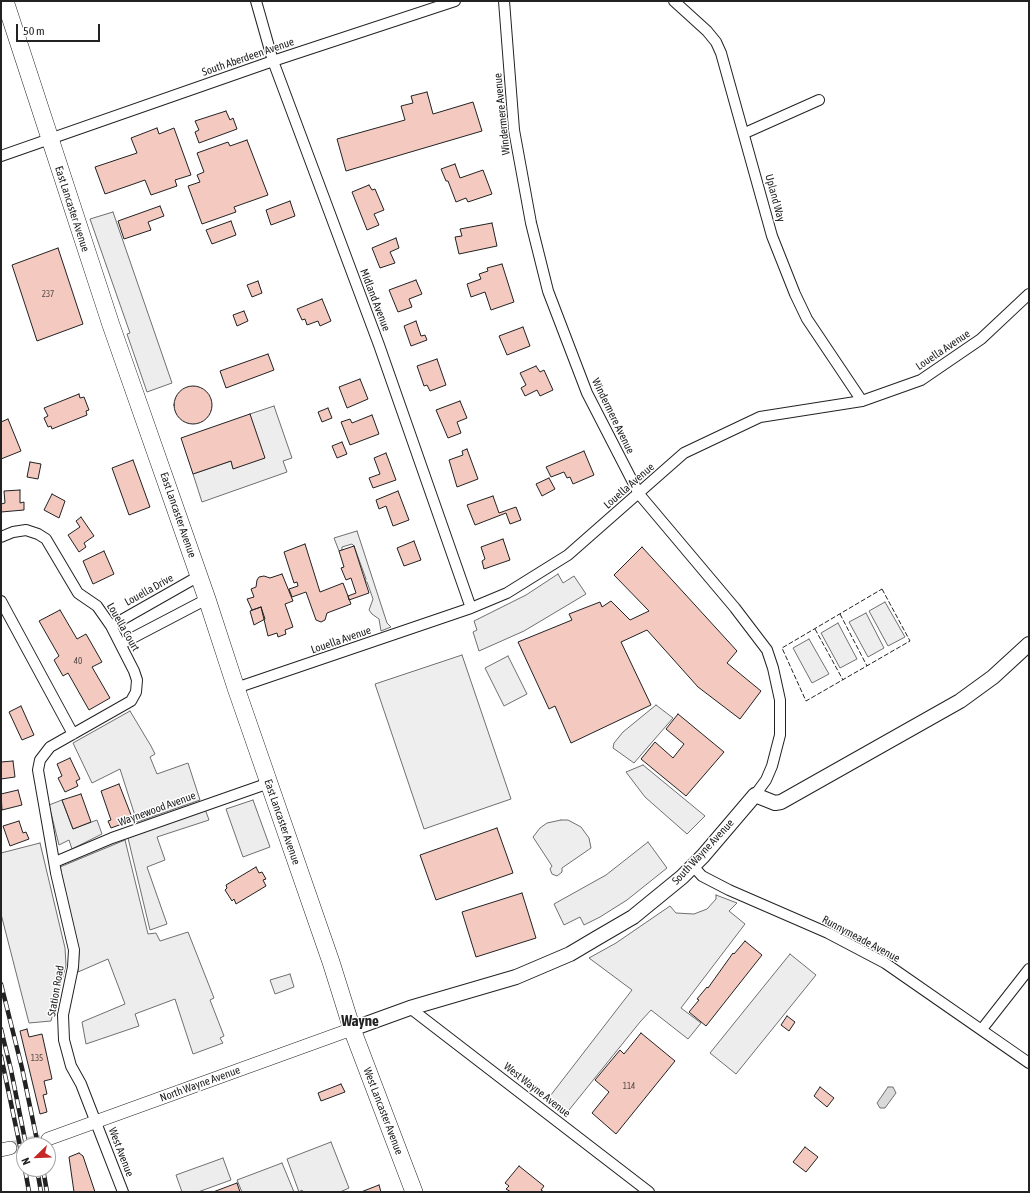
<!DOCTYPE html>
<html>
<head>
<meta charset="utf-8">
<style>
  body { margin:0 }
  #map { position:relative; width:1030px; height:1193px; overflow:hidden; background:#fff; font-family:"Asap Condensed",sans-serif }
  canvas { display:block }
  .frame { position:absolute; inset:0; border:2px solid #222; pointer-events:none }
  .north { position:absolute; left:16px; top:1137px; width:40px; height:40px; box-sizing:border-box; background:#fff; border:1px solid #a7a7a7; border-radius:50%; rotate:247deg; font-size:11px; font-weight:700; line-height:16px; text-align:center; color:#222 }
  .north::after { content:''; display:block; margin:auto; width:14px; height:18px; background:#c62828; clip-path:polygon(50% 0,100% 100%,50% 72%,0 100%) }
  .scale { position:absolute; left:16px; top:24px; width:84px; height:18px; box-sizing:border-box; border:2px solid #222; border-top:0; padding-left:5px; font-size:12px; line-height:14px; white-space:nowrap; color:#222; -webkit-text-stroke:3px #fff; paint-order:stroke }
</style>
</head>
<body>
<div id="map">
<canvas width="1030" height="1193"></canvas>
<div class="frame"></div>
<div class="north">N</div>
<div class="scale">50 m</div>
</div>
<script>
const c = document.querySelector('canvas').getContext('2d');
c.lineJoin = 'round';
function fill(path, color) { c.fillStyle = color; c.fill(path, 'evenodd'); }
const poly = rows => new Path2D(rows.map(r => 'M' + r).join(''));
function stroke(path, color, width, dash) { c.strokeStyle = color; c.lineWidth = width; c.lineCap = dash ? 'butt' : 'round'; c.setLineDash(dash || []); c.stroke(path); }
function label(font, color, halo, rows, align = 'center') {
  c.font = font + ' "Asap Condensed",sans-serif'; c.lineWidth = 3; c.setLineDash([]); c.textBaseline = 'middle'; c.strokeStyle = halo; c.fillStyle = color; for (const [text, x, y, turn = 0] of rows) {
    c.save(); c.translate(x, y); c.rotate((+turn || 0) * Math.PI / 180); c.textAlign = isNaN(turn) ? turn : align; if (halo) c.strokeText(text, 0, 0); c.fillText(text, 0, 0); c.restore();
  }
}
const green = poly([
  [885,602,905,637,888,646,869,611,885,602],
  [866,613,884,648,868,657,849,622,866,613],
  [838,623,857,659,840,668,821,633,838,623],
  [809,639,829,674,812,683,793,648,809,639],
  [462,655,511,799,424,829,375,684,462,655],
  [508,656,527,694,504,706,485,668,508,656],
  [561,820,568,820,581,827,589,838,591,848,562,868,562,872,557,876,552,874,550,869,552,866,533,837,540,828,547,823,561,820]
]);
const parking = poly([
  [113,212,172,383,147,392,127,334,130,333,90,219,113,212],
  [274,406,292,458,283,461,287,472,202,502,193,474,231,461,233,468,250,414,274,406],
  [357,531,387,623,391,627,381,631,379,619,372,614,369,610,373,599,367,582,365,582,366,579,354,546,352,544,342,547,342,550,339,551,334,538,357,531],
  [558,574,563,583,574,576,586,594,524,631,479,651,473,632,477,630,474,621,526,595,558,574],
  [656,705,673,718,634,763,613,748,614,743,623,732,656,705],
  [130,711,151,746,155,754,150,757,157,774,188,763,200,800,137,822,120,769,92,783,73,743,130,711],
  [643,765,705,816,687,834,645,797,626,772,643,765],
  [62,800,73,829,97,820,102,834,72,849,69,840,59,845,49,805,62,800],
  [253,800,270,847,243,857,226,809,253,800],
  [205,809,209,820,157,837,165,860,147,867,167,924,150,930,128,838,205,809],
  [125,840,148,934,156,933,160,941,188,932,214,998,210,1000,224,1036,220,1038,223,1043,193,1054,175,999,135,1014,139,1026,86,1044,82,1022,125,1004,108,959,78,972,79,953,60,867,125,840],
  [648,842,667,868,627,900,600,917,584,925,580,917,564,925,554,904,606,875,648,842],
  [40,843,65,948,66,965,51,1021,29,1023,1,914,1,853,40,843],
  [716,895,737,903,729,911,745,924,681,1008,701,1023,688,1039,651,1010,640,1022,565,1115,547,1100,632,990,589,958,616,943,670,906,676,913,694,914,707,909,716,899,716,895],
  [790,954,816,975,736,1074,710,1053,790,954],
  [290,974,294,987,275,994,270,980,290,974],
  [331,1142,349,1188,340,1192,303,1192,302,1190,299,1192,287,1159,331,1142],
  [223,1158,231,1180,198,1192,182,1192,176,1175,223,1158],
  [282,1163,294,1192,242,1192,237,1180,282,1163]
]);
const water = poly([
  [888,1087,893,1087,896,1093,885,1108,880,1108,877,1103,888,1087]
]);
const building = poly([
  [427,92,433,114,473,102,482,131,346,171,337,139,405,120,401,106,413,103,411,96,427,92],
  [226,111,230,120,233,118,237,129,199,143,195,132,199,130,195,121,226,111],
  [157,128,159,134,174,128,191,175,175,180,177,186,151,195,145,180,105,194,95,167,137,153,131,138,157,128],
  [247,140,268,195,234,207,236,212,202,224,188,186,200,182,197,175,204,172,197,153,228,142,230,146,247,140],
  [455,164,460,178,483,170,492,194,468,202,466,198,456,202,448,181,446,181,441,169,455,164],
  [369,185,372,190,375,189,384,210,374,214,379,225,367,230,352,192,369,185],
  [290,201,295,216,271,225,266,210,290,201],
  [160,206,164,216,148,222,151,230,124,239,118,221,160,206],
  [231,221,236,235,212,244,206,230,231,221],
  [492,223,497,246,459,254,455,237,462,236,460,229,492,223],
  [396,238,399,248,390,252,395,263,380,268,372,248,396,238],
  [58,248,83,324,37,341,12,265,58,248],
  [502,264,514,302,491,310,485,292,471,297,467,284,481,279,479,274,488,271,487,268,502,264],
  [416,280,422,294,409,299,412,307,398,312,389,290,416,280],
  [258,281,262,293,252,297,247,285,258,281],
  [322,299,331,321,320,326,318,321,307,325,305,319,302,320,297,309,322,299],
  [244,311,248,321,237,326,233,315,244,311],
  [416,321,421,336,425,335,427,340,411,346,404,326,416,321],
  [523,327,530,346,507,355,499,336,523,327],
  [268,354,274,370,226,388,220,371,268,354],
  [437,359,446,385,430,391,427,385,424,386,417,366,437,359],
  [536,366,540,372,544,370,553,390,540,396,537,390,525,396,521,388,526,385,520,373,536,366],
  [360,379,368,399,347,408,339,387,360,379],
  '174 405a19 19 0 1 1 38 0a19 19 0 1 1-38 0Z',
  [79,394,80,398,84,397,89,410,86,411,87,415,52,429,51,426,48,427,44,418,48,416,44,408,79,394],
  [460,401,467,418,457,422,461,433,448,438,436,410,460,401],
  [328,408,332,418,322,422,318,412,328,408],
  [250,414,265,458,233,469,231,461,193,474,181,438,250,414],
  [372,415,379,434,350,445,341,422,350,419,352,423,372,415],
  [8,419,21,451,1,459,1,422,8,419],
  [342,442,347,454,337,458,332,446,342,442],
  [467,449,478,479,457,487,449,460,463,455,462,451,467,449],
  [584,451,594,475,573,484,570,477,567,478,564,472,551,477,546,467,584,451],
  [386,453,396,480,373,488,369,478,380,474,374,458,386,453],
  [133,460,150,507,129,515,112,468,133,460],
  [30,462,41,464,38,479,27,477,30,462],
  [549,478,555,489,542,496,536,484,549,478],
  [20,490,20,503,24,502,24,510,1,512,1,504,5,503,4,491,20,490],
  [398,491,409,520,393,526,386,506,379,509,376,500,398,491],
  [52,494,65,501,59,518,44,510,52,494],
  [493,496,499,513,516,507,521,520,510,524,506,513,475,525,467,505,493,496],
  [81,517,94,536,84,543,86,547,79,552,68,535,80,527,76,521,81,517],
  [503,539,510,560,484,569,482,561,485,559,481,547,503,539],
  [414,541,421,560,404,566,397,548,414,541],
  [305,544,320,592,343,583,351,604,327,613,325,620,321,622,316,620,306,592,292,597,289,589,298,586,297,582,294,583,284,552,305,544],
  [354,546,369,593,349,600,348,596,356,593,351,578,346,580,341,568,344,567,339,551,354,546],
  [642,547,737,651,727,663,761,691,740,719,698,687,647,630,621,642,651,705,571,743,555,706,549,709,518,642,572,620,569,614,600,602,602,607,611,601,630,620,649,611,614,575,642,547],
  [104,551,114,574,93,584,83,561,104,551],
  [282,574,293,601,285,604,293,627,285,630,286,634,278,637,277,633,268,636,261,607,252,610,247,599,254,597,251,589,256,587,257,580,259,577,264,576,270,578,282,574],
  [261,607,265,619,254,625,250,611,261,607],
  [60,610,77,639,86,634,102,662,92,667,110,698,89,710,68,673,63,676,54,660,59,656,39,621,60,610],
  [21,706,34,735,22,740,9,712,21,706],
  [678,714,724,752,686,796,641,759,655,742,673,758,684,744,666,729,678,714],
  [70,758,80,779,76,781,78,786,65,792,58,778,62,776,57,764,70,758],
  [13,761,15,777,1,779,1,762,13,761],
  [119,784,133,820,111,828,108,821,111,820,101,791,119,784],
  [18,790,22,805,2,810,1,794,18,790],
  [81,794,91,822,73,829,62,800,81,794],
  [19,821,23,833,26,832,29,839,10,846,3,826,19,821],
  [497,828,513,873,436,900,420,855,497,828],
  [256,867,259,873,262,872,266,879,263,880,266,886,236,904,234,899,232,901,225,890,227,888,226,885,256,867],
  [522,893,536,938,476,957,462,912,522,893],
  [745,941,762,955,706,1026,689,1012,699,1000,697,999,707,987,708,988,733,953,734,954,745,941],
  [787,1016,795,1022,789,1031,781,1025,787,1016],
  [27,1029,29,1037,42,1034,52,1079,44,1081,47,1094,43,1095,47,1112,40,1114,20,1031,27,1029],
  [641,1033,675,1061,616,1134,592,1113,609,1092,595,1080,620,1050,624,1054,641,1033],
  [341,1084,345,1092,321,1101,318,1093,341,1084],
  [820,1087,834,1098,827,1107,814,1096,820,1087],
  [805,1147,818,1157,806,1172,793,1162,805,1147],
  [79,1153,83,1156,95,1192,74,1192,69,1157,79,1153],
  [519,1166,544,1186,541,1190,544,1192,511,1192,506,1189,509,1186,505,1183,519,1166],
  [237,1183,240,1192,213,1192,237,1183],
  [379,1185,381,1192,361,1192,379,1185]
]);
const tertiaryTunnel = poly([
  [10,1148,48,1139]
]);
const minor = poly([
  [256,1,273,61,379,345,471,608],
  [504,1,514,130,531,223,548,291,587,393,639,494,735,608,767,650,773,668,780,700,780,735,772,766,766,780,755,795],
  [674,1,707,31,716,42,721,53,772,236,795,294,807,319,862,401],
  [745,133,819,100],
  [1,156,273,61,455,1],
  [1,537,13,532,26,530,38,534,46,539,78,593,97,606,111,626,134,671,137,680,136,692,131,701,50,747,40,760,38,770,56,873,74,950,73,967,63,1015,64,1040,71,1066,81,1084,123,1192],
  [1,601,73,734],
  [111,626,199,576],
  [121,644,207,599],
  [236,688,471,608,507,593,568,555,684,453,760,417,862,401,921,380,981,339,1029,294],
  [55,862,112,838,269,783],
  [693,866,702,876,729,890,828,933,885,963,1029,1063],
  [410,1008,649,1192],
  [982,1029,1029,969]
]);
const tertiary = poly([
  [48,1139,352,1029],
  [1,1150,10,1148]
]);
const secondary = poly([
  [352,1029,410,1008,516,977,570,954,597,938,633,917,682,877,703,856,755,795,775,803,781,802,960,701,993,677,1029,644]
]);
const trunk = poly([
  [5,1,111,325,207,599,236,688,331,962,352,1029,414,1192]
]);
const rail = poly([
  [1,984,22,1068,38,1145],
  [1,1029,11,1070,26,1145],
  [1,1056,24,1165],
  [25,1169,29,1192],
  [37,1169,41,1192],
  [43,1169,47,1192]
]);
const fence = poly([
  [882,589,910,641,806,701,782,648,882,589],
  [840,614,867,666],
  [815,629,843,680]
]);
const numberNames = [
  ["237",48,294],
  ["40",78,661],
  ["135",37,1058],
  ["114",629,1086]
];
const streetNames = [
  ["South Aberdeen Avenue",248,57,-19],
  ["Windermere Avenue",502,114,-96],
  ["Upland Way",775,198,75],
  ["East Lancaster Avenue",72,209,72],
  ["Midland Avenue",375,300,69],
  ["Louella Avenue",943,350,-34],
  ["Windermere Avenue",613,416,64],
  ["Louella Avenue",629,486,-41],
  ["East Lancaster Avenue",178,515,71],
  ["Louella Drive",149,590,-29],
  ["Louella Court",123,627,60],
  ["Louella Avenue",341,640,-19],
  ["Waynewood Avenue",157,809,-20],
  ["East Lancaster Avenue",282,822,71],
  ["South Wayne Avenue",703,852,-47],
  ["Runnymeade Avenue",861,939,28],
  ["Station Road",56,991,-80],
  ["North Wayne Avenue",200,1084,-20],
  ["West Wayne Avenue",537,1090,38],
  ["West Lancaster Avenue",383,1111,69],
  ["West Avenue",121,1152,69]
];
const districtNames = [
  ["Wayne",360,1021]
];
fill(green, '#eee');
stroke(green, '#6f6f6f', 1);
fill(parking, '#ededed');
stroke(parking, '#6f6f6f', 1);
fill(water, '#d9d9d9');
stroke(water, '#6f6f6f', 1);
fill(building, '#f3c9c0');
stroke(building, '#222', 1);
stroke(tertiaryTunnel, '#d3d3d3', 13, [13, 6]);
stroke(minor, '#222', 12);
stroke(tertiary, '#222', 14);
stroke(secondary, '#222', 16);
stroke(trunk, '#222', 18);
stroke(minor, '#fff', 10);
stroke(tertiary, '#fff', 13);
stroke(secondary, '#fff', 14);
stroke(trunk, '#fff', 17);
stroke(rail, '#222', 4.5);
stroke(rail, '#fff', 3, [9]);
stroke(fence, '#222', 1, [5, 2]);
label('9px', '#564c4a', null, numberNames);
label('11px', '#222', '#fff', streetNames);
label('bold 15px', '#222', '#fff', districtNames);
</script>
</body>
</html>
